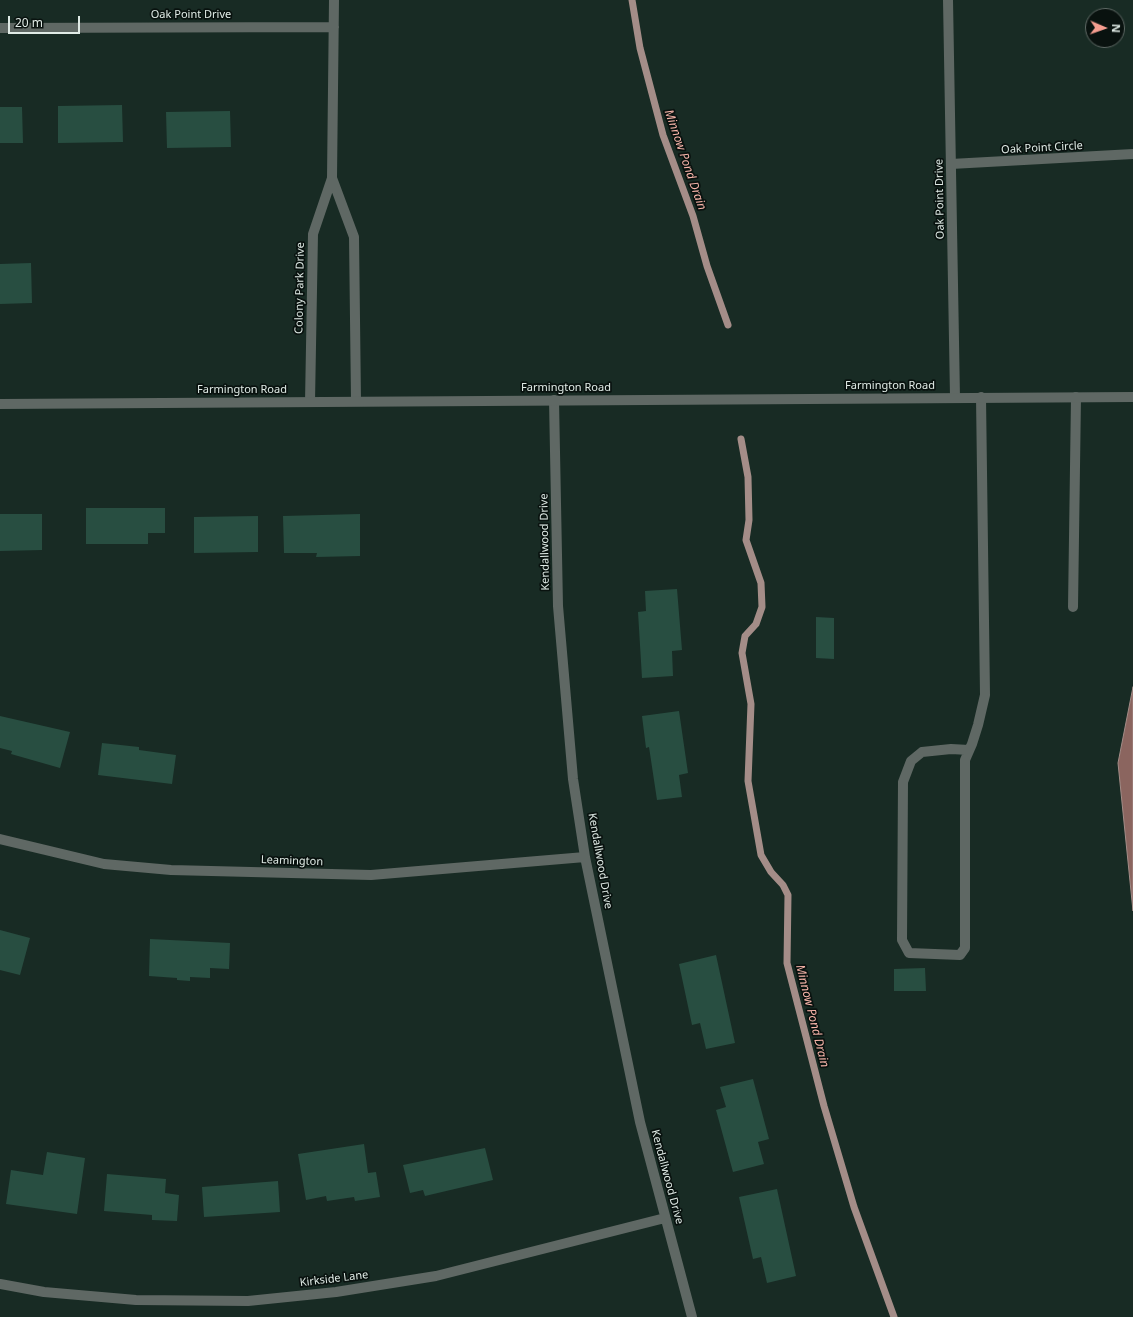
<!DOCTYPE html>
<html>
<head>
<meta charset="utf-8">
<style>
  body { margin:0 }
  #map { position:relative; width:1133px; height:1317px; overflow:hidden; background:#182b24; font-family:"Noto Sans",sans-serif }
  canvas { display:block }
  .north { position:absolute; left:1085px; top:8px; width:40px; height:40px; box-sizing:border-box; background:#09120f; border:1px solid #5f6965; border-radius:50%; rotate:92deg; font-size:11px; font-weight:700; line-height:16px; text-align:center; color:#e0ebe6 }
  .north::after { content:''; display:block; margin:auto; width:14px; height:18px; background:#f59d8f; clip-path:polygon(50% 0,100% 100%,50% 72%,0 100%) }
  .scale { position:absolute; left:8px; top:16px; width:72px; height:18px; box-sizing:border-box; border:2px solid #e0ebe6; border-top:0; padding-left:5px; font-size:12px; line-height:14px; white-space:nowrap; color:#e0ebe6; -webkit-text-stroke:3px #09120f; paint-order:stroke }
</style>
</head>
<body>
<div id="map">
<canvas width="1133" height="1317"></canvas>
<div class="north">N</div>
<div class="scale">20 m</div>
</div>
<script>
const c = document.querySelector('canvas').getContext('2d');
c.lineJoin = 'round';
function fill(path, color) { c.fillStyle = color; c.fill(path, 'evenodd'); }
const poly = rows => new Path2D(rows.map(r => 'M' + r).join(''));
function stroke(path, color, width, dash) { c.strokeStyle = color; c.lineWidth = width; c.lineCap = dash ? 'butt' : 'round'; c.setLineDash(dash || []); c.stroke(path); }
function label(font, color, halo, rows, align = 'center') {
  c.font = font + ' "Noto Sans",sans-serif'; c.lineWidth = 3.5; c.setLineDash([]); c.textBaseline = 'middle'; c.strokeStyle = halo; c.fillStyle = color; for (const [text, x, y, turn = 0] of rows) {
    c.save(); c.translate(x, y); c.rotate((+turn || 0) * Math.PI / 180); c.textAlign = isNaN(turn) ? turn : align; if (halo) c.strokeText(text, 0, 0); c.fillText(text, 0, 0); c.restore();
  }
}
const water = poly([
  [1133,687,1133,911,1118,763,1133,687]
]);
const stream = poly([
  [632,0,640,48,663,135,693,216,707,266,728,325],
  [741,439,748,477,749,520,746,540,761,583,762,607,756,624,745,636,742,653,751,704,748,781,761,855,771,872,783,885,788,895,787,963,824,1106,854,1207,894,1317]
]);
const building = poly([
  [122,105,123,142,58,143,58,106],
  [0,107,22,107,23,143,0,143],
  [230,111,231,147,167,148,166,112],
  [31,263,32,303,0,304,0,264],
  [86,508,165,508,165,533,148,533,148,544,86,544],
  [0,514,42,514,42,550,0,551],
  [360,514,360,556,316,557,317,553,284,553,283,516],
  [258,516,258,552,194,553,194,517],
  [677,589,682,650,672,651,673,676,642,678,638,612,646,611,645,591],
  [816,617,834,618,834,659,816,658],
  [679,711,688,773,679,775,682,797,657,800,649,747,646,748,642,716],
  [0,716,70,732,60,768,11,754,12,751,0,748],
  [102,743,139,747,139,750,176,755,172,784,98,775],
  [0,930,30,938,20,975,0,970],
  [150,939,230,943,229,969,210,968,210,978,190,977,190,981,177,980,177,978,149,976],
  [716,955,735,1043,706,1049,700,1023,692,1025,679,964],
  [925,968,926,991,894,991,894,969],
  [753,1079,769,1139,758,1142,764,1164,733,1172,716,1110,726,1107,720,1087],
  [364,1144,368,1173,376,1172,380,1197,355,1201,354,1197,327,1201,326,1196,306,1200,298,1154],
  [485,1148,493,1180,425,1196,423,1190,410,1193,403,1165],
  [47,1152,85,1158,77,1214,6,1204,11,1170,43,1175],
  [107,1174,166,1179,165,1193,179,1195,177,1221,152,1220,152,1215,104,1211],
  [278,1181,280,1212,204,1217,202,1187],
  [777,1189,796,1276,767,1283,761,1257,753,1259,739,1197]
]);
const service = poly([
  [1073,607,1076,397],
  [969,750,951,749,922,752,911,761,903,782,902,940,909,953,960,955,965,948,965,760,972,744,978,725,985,695,981,397]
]);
const minor = poly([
  [948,0,955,397],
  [0,28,334,27],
  [951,164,1133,154],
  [332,178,354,237,356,401],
  [554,400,558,606,573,779,585,857,640,1122,692,1317],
  [310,402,313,234,332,178,334,0],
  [0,839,104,864,171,870,371,875,585,857],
  [0,1284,44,1292,136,1300,248,1301,336,1292,436,1276,665,1218]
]);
const tertiary = poly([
  [0,404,1133,397]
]);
const streetNames = [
  ["Oak Point Drive",191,15],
  ["Oak Point Circle",1042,148,-3],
  ["Oak Point Drive",940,199,-91],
  ["Colony Park Drive",300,288,-89],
  ["Farmington Road",890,386],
  ["Farmington Road",566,388],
  ["Farmington Road",242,390],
  ["Kendallwood Drive",545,542,-91],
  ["Leamington",292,861,2],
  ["Kendallwood Drive",600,861,80],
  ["Kendallwood Drive",667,1177,75],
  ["Kirkside Lane",334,1279,-7]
];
const waterNames = [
  ["Minnow Pond Drain",685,160,71],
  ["Minnow Pond Drain",812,1016,76]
];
fill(water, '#8b655f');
stroke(water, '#a48d88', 1);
stroke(stream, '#a48d88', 7);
fill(building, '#284e41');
stroke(service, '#5f6864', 10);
stroke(minor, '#5f6864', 10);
stroke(tertiary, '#5f6864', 10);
label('11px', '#e0ebe6', '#09120f', streetNames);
label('italic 12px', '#f9b6ab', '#09120f', waterNames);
</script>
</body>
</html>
